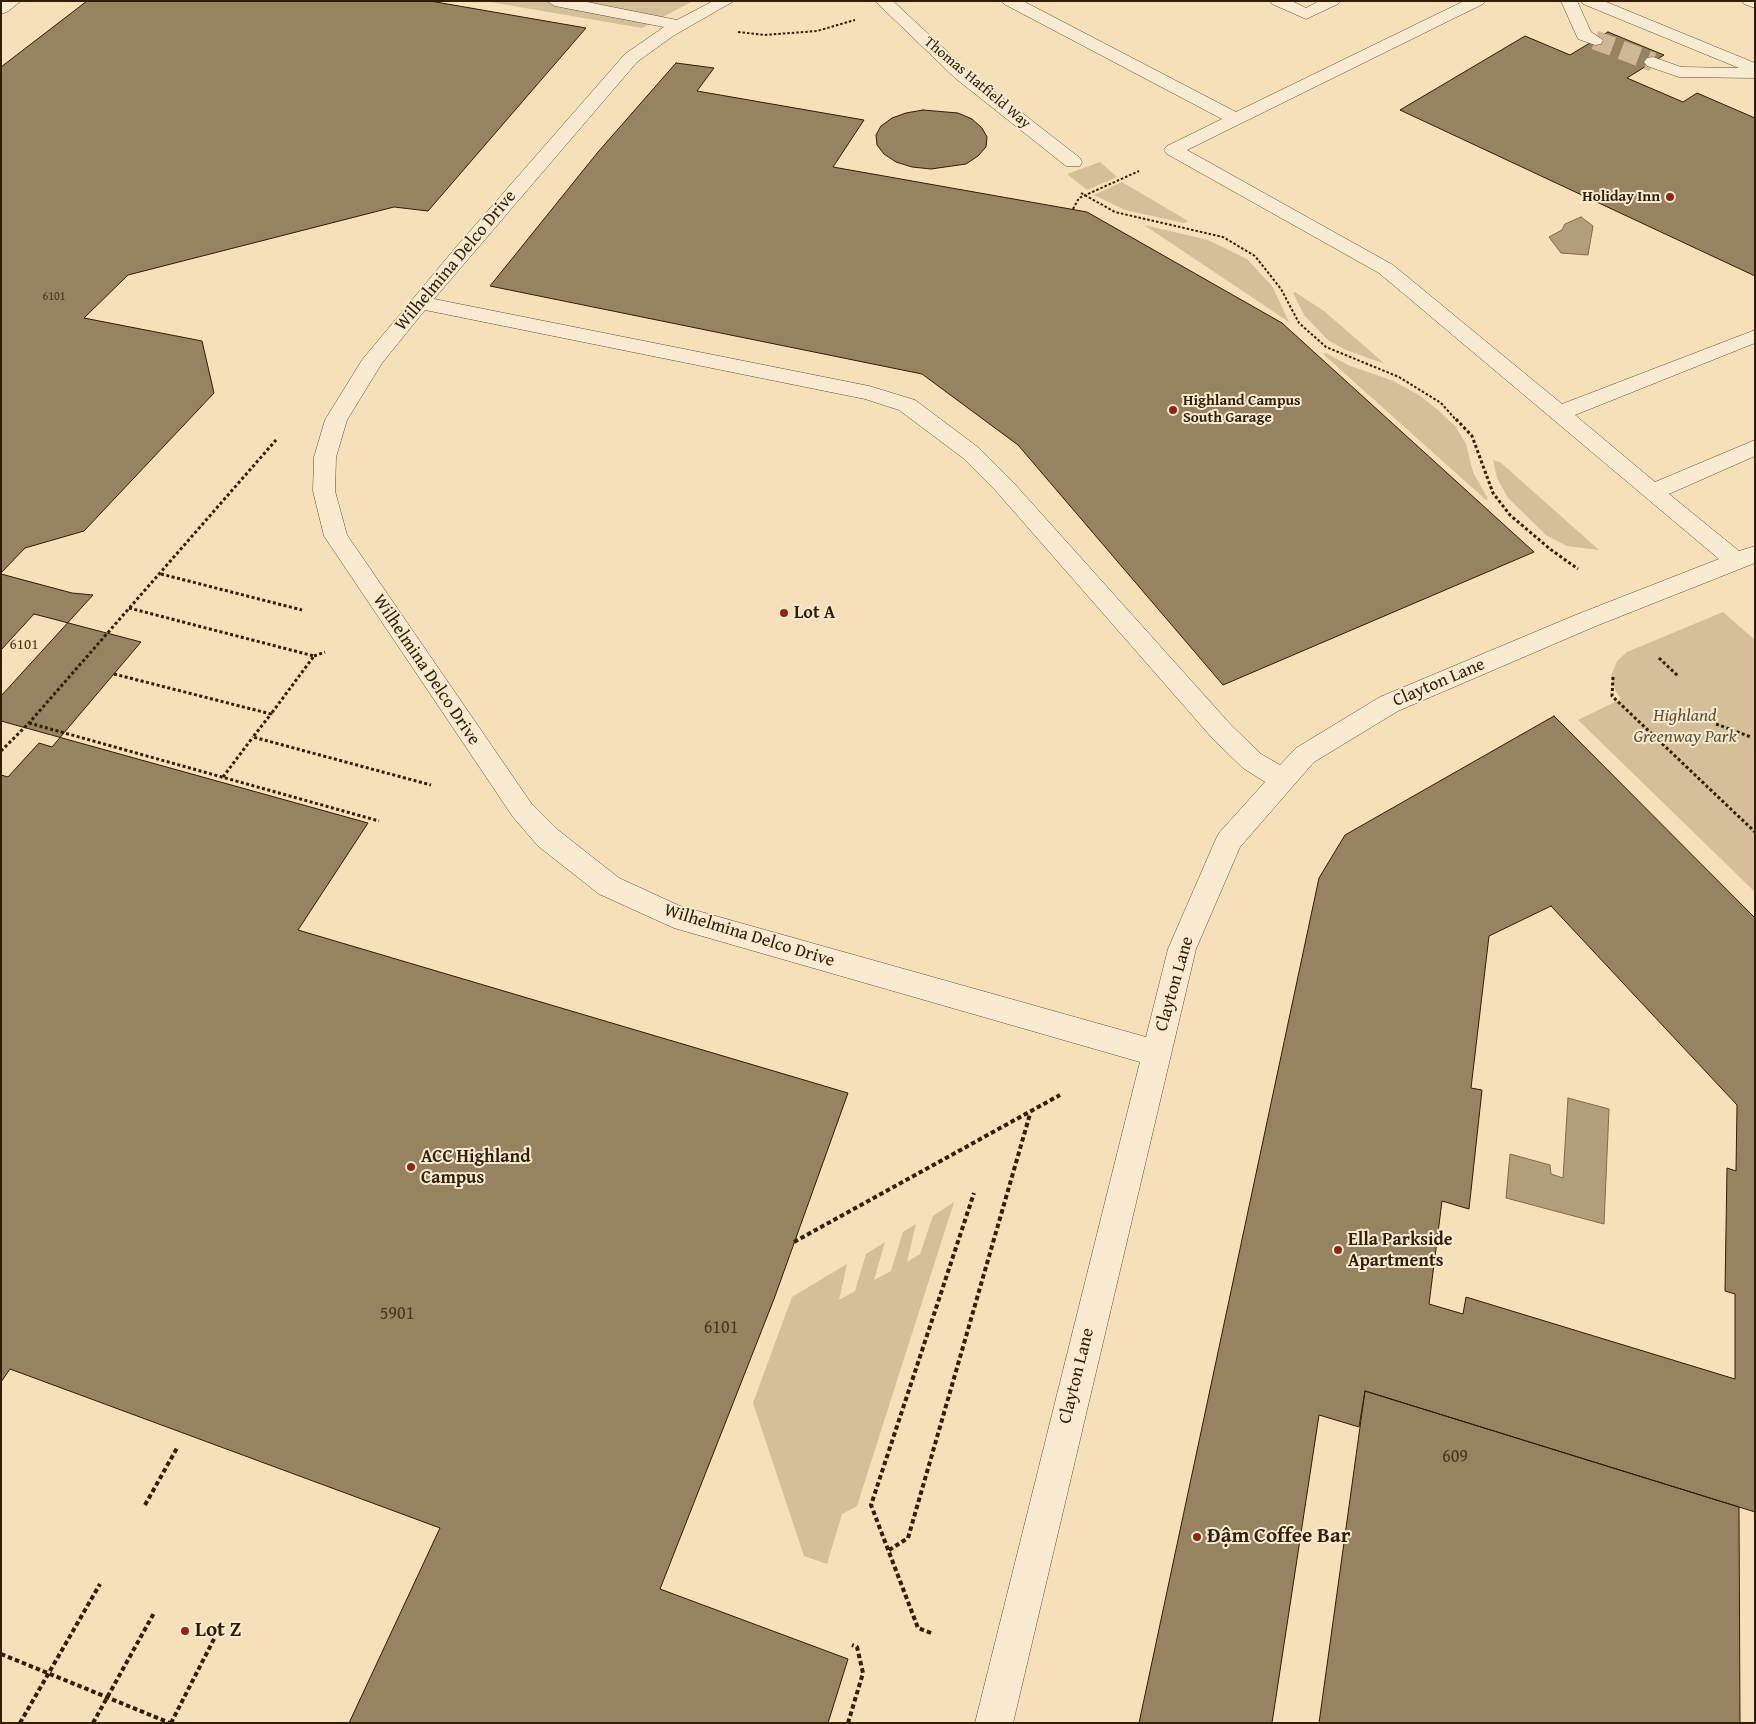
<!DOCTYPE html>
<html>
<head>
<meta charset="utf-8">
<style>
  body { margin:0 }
  #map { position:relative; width:1756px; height:1724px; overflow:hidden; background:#f5e0b9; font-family:"Gentium Book Plus",serif }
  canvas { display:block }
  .frame { position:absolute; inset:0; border:2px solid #311d02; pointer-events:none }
</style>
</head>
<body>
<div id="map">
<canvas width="1756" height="1724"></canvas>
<div class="frame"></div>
</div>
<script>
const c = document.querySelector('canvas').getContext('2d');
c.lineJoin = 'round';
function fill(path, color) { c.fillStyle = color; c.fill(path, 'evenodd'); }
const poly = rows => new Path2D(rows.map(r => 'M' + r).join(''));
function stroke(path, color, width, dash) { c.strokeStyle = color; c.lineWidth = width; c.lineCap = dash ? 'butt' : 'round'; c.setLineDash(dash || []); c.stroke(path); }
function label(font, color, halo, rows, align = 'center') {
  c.font = font + ' "Gentium Book Plus",serif'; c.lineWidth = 4; c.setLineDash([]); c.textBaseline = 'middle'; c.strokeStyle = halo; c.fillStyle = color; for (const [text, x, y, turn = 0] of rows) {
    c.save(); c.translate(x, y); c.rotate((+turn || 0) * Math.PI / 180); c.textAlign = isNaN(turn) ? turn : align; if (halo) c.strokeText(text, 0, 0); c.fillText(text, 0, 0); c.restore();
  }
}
const green = poly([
  [484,1,693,1,642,28],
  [1100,162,1117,177,1087,190,1067,174],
  [1122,182,1188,221,1184,223,1125,210,1094,195],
  [1144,225,1208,240,1247,259,1272,286,1289,322],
  [1295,292,1324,311,1385,364,1346,350,1329,341,1304,315,1293,293],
  [1326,353,1348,365,1393,381,1419,395,1438,410,1456,427,1466,444,1473,472,1488,499,1486,500,1323,354],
  [1493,460,1500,462,1599,550,1567,546,1546,535,1508,498,1497,478],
  [1723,612,1755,640,1755,892,1578,720,1621,699,1615,690,1611,676,1617,661,1627,652],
  [954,1202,857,1506,842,1514,827,1564,804,1556,753,1403,792,1297,847,1264,839,1300,855,1291,866,1254,885,1242,874,1280,891,1271,903,1232,916,1224,907,1262,920,1254,933,1216]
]);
const water = poly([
  [1581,217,1593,226,1588,255,1561,253,1549,237,1562,230,1565,224,1581,217],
  [1568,1098,1609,1109,1604,1224,1506,1198,1510,1154,1550,1165,1551,1174,1563,1178,1568,1098]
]);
const building = poly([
  [87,1,430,1,586,28,428,211,394,207,128,275,84,318,202,341,214,393,84,531,25,548,1,573,1,67,87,1],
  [1608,32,1664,55,1627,78,1683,102,1697,93,1755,118,1755,276,1400,110,1525,36,1570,55,1608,32],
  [676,63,714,68,697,91,864,120,833,167,1087,212,1282,323,1534,552,1223,685,1018,445,922,374,490,286,598,152,676,63],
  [923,110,958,113,972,119,982,128,987,137,986,147,978,156,966,164,931,169,912,167,896,162,884,154,877,145,876,135,881,126,892,118,906,113,923,110],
  [1,574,72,593,93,595,1,696,1,574],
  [34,614,141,642,52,747,39,743,8,777,1,775,1,650,34,614],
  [1554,716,1755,918,1755,1512,1365,1391,1359,1427,1319,1415,1272,1723,1139,1723,1319,878,1345,835,1554,716],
  [1551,906,1737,1105,1736,1171,1727,1168,1725,1291,1735,1294,1735,1379,1466,1297,1463,1314,1429,1304,1442,1201,1469,1209,1482,1090,1471,1088,1489,936,1551,906],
  [1,721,368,823,298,930,848,1093,774,1299,660,1589,848,1659,828,1723,349,1723,440,1528,10,1369,1,1382,1,721],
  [1365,1391,1739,1507,1740,1723,1319,1723,1365,1391]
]);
const minorTunnel = poly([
  [1595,40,1653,62]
]);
const pathFar2 = poly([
  [738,32,764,35,817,31,855,20],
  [1081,193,1115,212,1223,237,1255,256,1281,289,1299,323,1326,347,1399,377,1441,403,1457,421],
  [1073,209,1079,198,1139,171]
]);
const pathFar1 = poly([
  [1456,419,1472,436,1493,493,1510,515,1550,549,1578,569],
  [161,574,302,610],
  [129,608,314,656,271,714],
  [314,656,325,652],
  [1659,658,1678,676],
  [114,674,271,714,253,737,431,785],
  [1613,677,1612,696,1755,832],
  [29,723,379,821],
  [1716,724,1751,737],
  [1,751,29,723,276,440],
  [223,777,253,737]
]);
const path = poly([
  [794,1242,1060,1095],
  [145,1505,177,1448],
  [889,1550,908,1538,1030,1114],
  [931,1633,918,1628,871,1505,974,1193],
  [1,1654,170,1723],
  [20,1723,100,1584],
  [93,1723,154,1613],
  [171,1723,215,1637],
  [848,1723,863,1673,857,1647,852,1645]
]);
const minor = poly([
  [1,1,21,1,7,12,1,14,1,1],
  [547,1,582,1,677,20,713,1,734,1,673,36,637,62,434,299,869,386,915,400,979,448,1012,481,1231,725,1261,754,1280,765,1296,748,1380,697,1578,614,1719,559,1379,273,1167,154,1164,150,1167,146,1222,119,1004,4,1002,1,1023,1,1236,112,1464,1,1485,1,1483,4,1187,150,1393,265,1562,404,1755,330,1755,343,1575,415,1655,482,1755,440,1755,456,1669,494,1739,551,1755,546,1755,563,1596,626,1398,711,1314,762,1240,847,1196,949,1013,1723,975,1723,1140,1062,674,928,599,894,538,846,513,817,324,536,313,491,314,457,325,420,362,360,457,246,625,54,664,27,555,6,547,1],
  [425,310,865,399,899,410,963,458,996,491,1213,739,1243,768,1265,782,1219,833,1215,841,1168,949,1146,1037,680,906,619,878,558,830,531,803,347,535,335,491,336,457,347,420,382,363,425,310],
  [875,1,893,1,967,70,1080,158,1082,162,1080,166,1066,166,955,78,875,1],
  [1270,1,1292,1,1306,8,1319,1,1340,1,1338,4,1306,19,1272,4,1270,1],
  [1561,1,1577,1,1591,32,1603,40,1601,44,1595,45,1578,39,1561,1],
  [1581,1,1604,1,1755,63,1755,78,1679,77,1647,66,1644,62,1647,58,1653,57,1681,67,1739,68,1583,4,1581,1],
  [1742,1,1755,1,1755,8,1744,4,1742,1]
]);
const markers = [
  [1670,197,5,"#8f2418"],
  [1173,410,5,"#8f2418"],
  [784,613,5,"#8f2418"],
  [411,1167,5,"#8f2418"],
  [1338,1250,5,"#8f2418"],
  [1197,1537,5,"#8f2418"],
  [185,1631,5,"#8f2418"]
];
const farNumbernames = [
  ["6101",54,297]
];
const farStreetnames = [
  ["Thomas Hatfield Way",977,83,40]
];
const farPoinames = [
  ["Holiday Inn",1660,197],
  ["Highland Campus",1183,401,"left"],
  ["South Garage",1183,418,"left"]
];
const numberNames = [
  ["6101",24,645]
];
const streetNames = [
  ["Wilhelmina Delco Drive",456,261,-50],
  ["Wilhelmina Delco Drive",426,670,56],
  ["Clayton Lane",1439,683,-23],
  ["Wilhelmina Delco Drive",749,936,17],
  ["Clayton Lane",1175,984,-74],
  ["Clayton Lane",1077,1376,-76]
];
const poiNames = [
  ["Lot A",794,613],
  ["ACC Highland",421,1157],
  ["Campus",421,1178],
  ["Ella Parkside",1348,1240],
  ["Apartments",1348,1261]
];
const parkNames = [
  ["Highland",1685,716],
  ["Greenway Park",1685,737]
];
const nearNumbernames = [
  ["5901",397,1314],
  ["6101",721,1328],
  ["609",1455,1457]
];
const nearPoinames = [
  ["Đậm Coffee Bar",1207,1537],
  ["Lot Z",195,1631]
];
fill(green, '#d4bf9a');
fill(water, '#b29e7b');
stroke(water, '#7e6a4b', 1);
fill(building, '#978261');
stroke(building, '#311d02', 1);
stroke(minorTunnel, '#ceb994', 19, [19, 9]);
stroke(minor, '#624e30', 1);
stroke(pathFar2, '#311d02', 2, [2.5, 2]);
stroke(pathFar1, '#311d02', 3, [3, 2.5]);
stroke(path, '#311d02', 4, [4.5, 3]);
fill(minor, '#f8ebd2');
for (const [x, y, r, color] of markers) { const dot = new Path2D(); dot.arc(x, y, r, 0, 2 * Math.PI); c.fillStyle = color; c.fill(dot); stroke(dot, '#f8ebd2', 2); }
label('12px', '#4a361a', null, farNumbernames);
label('15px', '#311d02', '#f8ebd2', farStreetnames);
label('bold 15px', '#311d02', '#f8ebd2', farPoinames, 'right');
label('15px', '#4a361a', null, numberNames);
label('18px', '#311d02', '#f8ebd2', streetNames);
label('bold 18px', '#311d02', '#f8ebd2', poiNames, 'left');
label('italic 18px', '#624e30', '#f8ebd2', parkNames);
label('18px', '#4a361a', null, nearNumbernames);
label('bold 21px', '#311d02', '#f8ebd2', nearPoinames, 'left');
</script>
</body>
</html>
